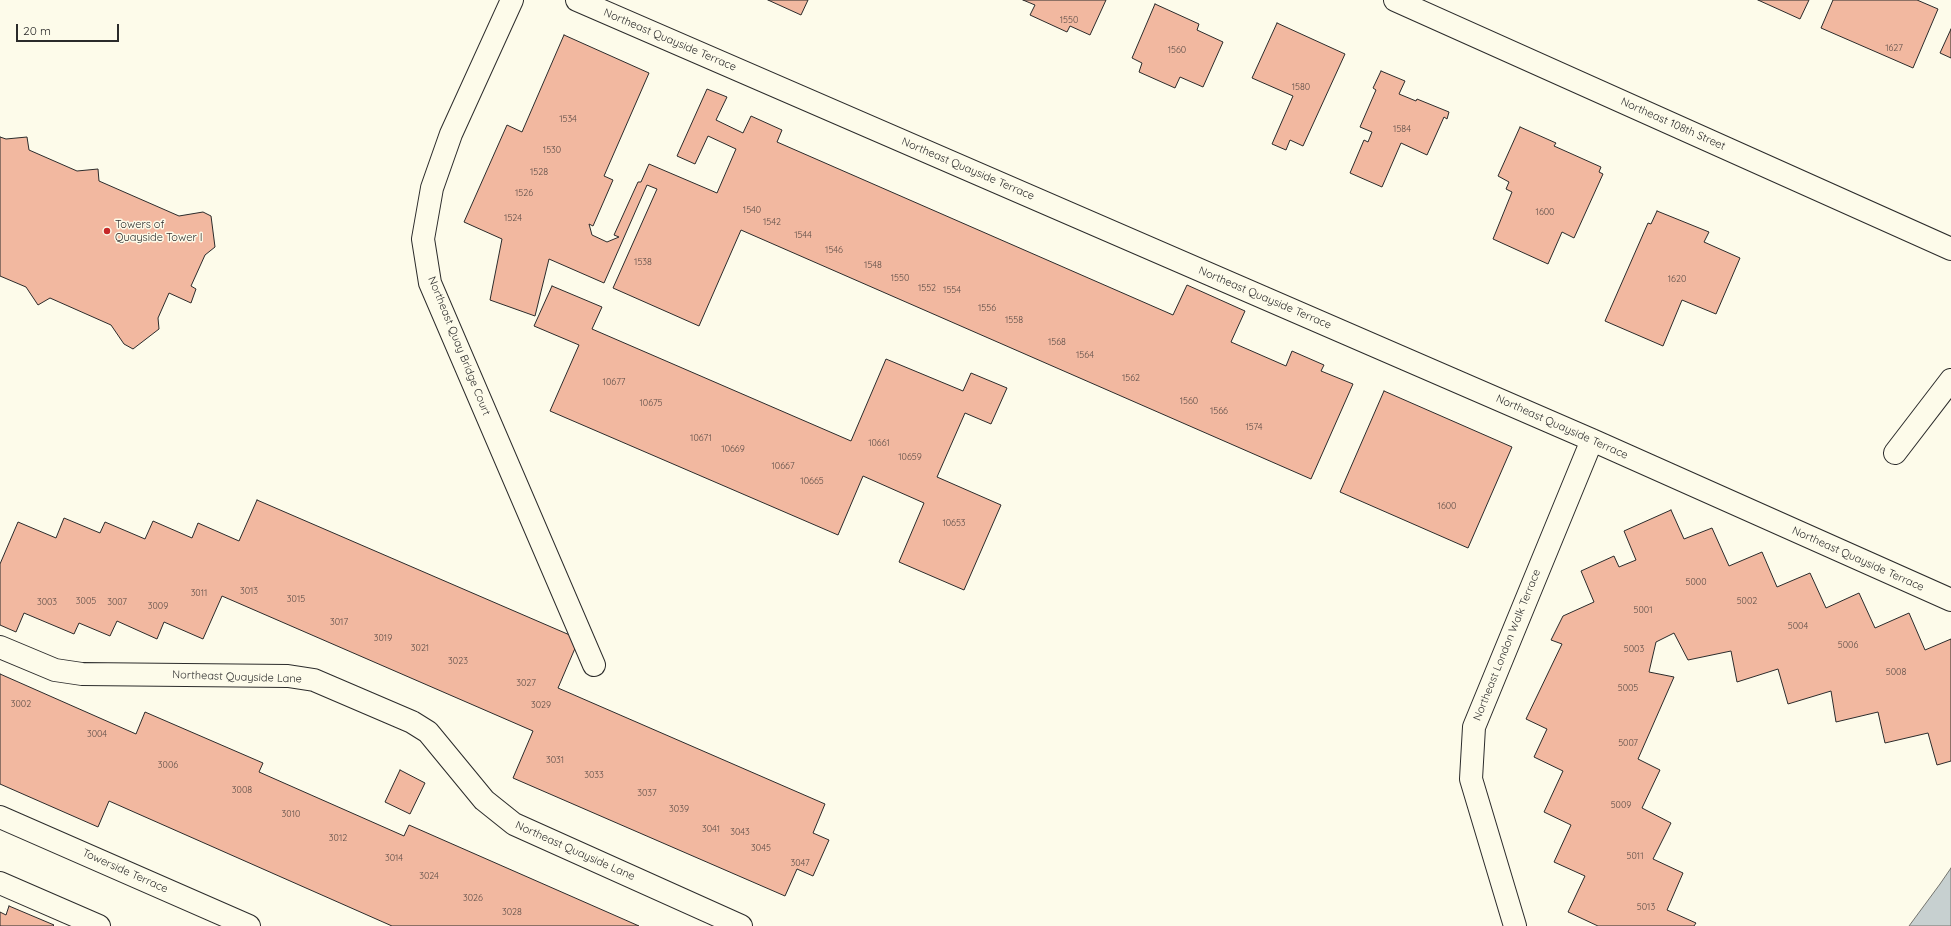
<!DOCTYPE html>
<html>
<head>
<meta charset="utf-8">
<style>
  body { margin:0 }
  #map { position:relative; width:1951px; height:926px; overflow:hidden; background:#fdfbea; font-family:Quicksand,sans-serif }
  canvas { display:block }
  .scale { position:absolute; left:16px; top:24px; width:103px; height:18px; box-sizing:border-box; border:2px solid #2b2b2b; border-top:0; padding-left:5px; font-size:12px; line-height:14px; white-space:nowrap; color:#2b2b2b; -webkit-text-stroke:3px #fdfbea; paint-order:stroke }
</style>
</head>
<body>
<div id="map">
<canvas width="1951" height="926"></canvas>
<div class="scale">20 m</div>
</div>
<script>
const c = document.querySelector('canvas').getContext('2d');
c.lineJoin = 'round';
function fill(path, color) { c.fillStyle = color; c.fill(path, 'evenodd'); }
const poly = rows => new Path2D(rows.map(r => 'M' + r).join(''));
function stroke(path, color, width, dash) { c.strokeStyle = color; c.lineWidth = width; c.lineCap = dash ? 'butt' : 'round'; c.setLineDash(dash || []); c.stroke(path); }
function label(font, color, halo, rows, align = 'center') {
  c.font = font + ' Quicksand,sans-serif'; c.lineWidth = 3; c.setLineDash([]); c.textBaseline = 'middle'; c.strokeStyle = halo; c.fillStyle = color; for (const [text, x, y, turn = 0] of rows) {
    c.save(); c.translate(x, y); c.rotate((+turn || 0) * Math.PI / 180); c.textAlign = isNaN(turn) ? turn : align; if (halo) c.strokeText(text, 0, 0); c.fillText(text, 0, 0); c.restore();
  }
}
const water = poly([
  [1951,868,1951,926,1909,926,1940,884,1951,868]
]);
const building = poly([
  [768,0,808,0,801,15,768,0],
  [1023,0,1106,0,1090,35,1070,26,1067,32,1030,15,1035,5,1023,0],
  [1758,0,1809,0,1800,19,1758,0],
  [1833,0,1917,0,1938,9,1913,68,1821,28,1833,0],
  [1155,4,1199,24,1197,30,1223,42,1203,87,1180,77,1175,88,1139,72,1142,63,1132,58,1155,4],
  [1277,23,1345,54,1303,146,1290,140,1286,150,1272,144,1293,96,1252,78,1277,23],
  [1951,29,1951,58,1940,53,1951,29],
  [564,35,649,73,604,176,613,180,593,226,589,224,592,235,607,242,619,237,614,235,638,182,641,182,649,164,717,193,736,149,708,136,695,164,677,156,707,89,727,97,716,120,743,133,751,116,782,130,777,142,1173,315,1187,285,1245,311,1231,342,1286,366,1292,351,1324,365,1321,371,1353,384,1311,479,741,230,699,326,613,288,657,189,647,185,604,283,549,259,535,316,490,300,502,239,464,222,507,125,522,132,564,35],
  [1381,71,1405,81,1399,94,1416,101,1417,99,1449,112,1447,119,1444,117,1427,155,1401,143,1382,187,1350,173,1364,140,1368,142,1372,132,1360,127,1376,90,1373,88,1381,71],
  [1520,127,1556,143,1554,146,1601,167,1599,172,1603,174,1574,238,1562,232,1548,264,1493,239,1512,192,1506,189,1509,182,1498,176,1520,127],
  [0,137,6,139,27,137,29,150,77,171,98,169,99,181,179,216,203,212,211,216,215,247,205,255,191,286,196,289,191,303,169,293,158,318,159,329,133,349,124,344,111,325,50,298,38,305,26,287,0,276,0,137],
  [1657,211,1709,232,1704,242,1740,258,1716,314,1682,300,1663,346,1605,321,1648,223,1651,224,1657,211],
  [552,286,602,307,592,329,851,441,886,359,963,391,971,373,1007,388,991,424,965,413,937,477,1001,505,964,590,899,562,924,503,863,476,838,535,550,411,579,345,534,326,552,286],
  [1384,391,1512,447,1468,548,1340,492,1384,391],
  [257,500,579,639,558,688,825,804,813,833,829,840,813,876,797,869,785,896,513,778,533,731,222,596,203,639,164,622,157,639,117,621,110,636,79,623,74,634,24,613,16,632,0,625,0,564,18,522,56,538,64,518,100,533,105,522,145,539,153,521,192,538,198,523,239,541,257,500],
  [1671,510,1684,539,1712,528,1729,566,1762,552,1777,587,1810,573,1826,608,1859,593,1875,628,1909,613,1925,650,1951,639,1951,761,1937,765,1928,733,1885,743,1878,712,1836,722,1831,691,1788,704,1778,669,1737,682,1731,651,1688,660,1674,633,1656,642,1649,672,1674,677,1638,759,1660,770,1642,808,1671,823,1653,859,1683,873,1667,910,1696,923,1694,926,1598,926,1568,912,1585,876,1554,862,1571,825,1544,812,1563,771,1534,757,1547,729,1526,719,1562,644,1551,640,1563,616,1594,602,1581,571,1614,556,1619,567,1636,560,1624,531,1671,510],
  [0,674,136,734,145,712,263,763,259,772,404,836,409,825,639,926,392,926,109,801,98,827,0,784,0,674],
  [400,770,425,783,410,814,385,802,400,770],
  [9,906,54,925,53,926,0,926,0,912,6,915,9,906]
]);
const minor = poly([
  [512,0,451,134,432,188,423,239,430,283,594,665],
  [577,0,1592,440,1951,600],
  [1395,0,1951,249],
  [1895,453,1951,380],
  [0,647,55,670,82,674,288,676,314,680,412,722,428,732,484,800,514,824,741,926],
  [0,817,249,926],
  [0,883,99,926],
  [1515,926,1471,779,1474,727,1592,440]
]);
const markers = [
  [107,231,4,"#c62828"]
];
const numberNames = [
  ["1550",1069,20],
  ["1627",1894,48],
  ["1560",1177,50],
  ["1580",1301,87],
  ["1534",568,119],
  ["1584",1402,129],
  ["1530",552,150],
  ["1528",539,172],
  ["1526",524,193],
  ["1540",752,210],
  ["1600",1545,212],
  ["1524",513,218],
  ["1542",772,222],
  ["1544",803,235],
  ["1546",834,250],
  ["1538",643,262],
  ["1548",873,265],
  ["1550",900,278],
  ["1620",1677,279],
  ["1552",927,288],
  ["1554",952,290],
  ["1556",987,308],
  ["1558",1014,320],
  ["1568",1057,342],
  ["1564",1085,355],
  ["1562",1131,378],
  ["10677",614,382],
  ["1560",1189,401],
  ["10675",651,403],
  ["1566",1219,411],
  ["1574",1254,427],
  ["10671",701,438],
  ["10661",879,443],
  ["10669",733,449],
  ["10659",910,457],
  ["10667",783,466],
  ["10665",812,481],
  ["1600",1447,506],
  ["10653",954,523],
  ["5000",1696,582],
  ["3013",249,591],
  ["3011",199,593],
  ["3015",296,599],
  ["3005",86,601],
  ["5002",1747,601],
  ["3003",47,602],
  ["3007",117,602],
  ["3009",158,606],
  ["5001",1643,610],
  ["3017",339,622],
  ["5004",1798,626],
  ["3019",383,638],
  ["5006",1848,645],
  ["3021",420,648],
  ["5003",1634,649],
  ["3023",458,661],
  ["5008",1896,672],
  ["3027",526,683],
  ["5005",1628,688],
  ["3002",21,704],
  ["3029",541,705],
  ["3004",97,734],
  ["5007",1628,743],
  ["3031",555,760],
  ["3006",168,765],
  ["3033",594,775],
  ["3008",242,790],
  ["3037",647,793],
  ["5009",1621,805],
  ["3039",679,809],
  ["3010",291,814],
  ["3041",711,829],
  ["3043",740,832],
  ["3012",338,838],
  ["3045",761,848],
  ["5011",1635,856],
  ["3014",394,858],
  ["3047",800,863],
  ["3024",429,876],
  ["3026",473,898],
  ["5013",1646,907],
  ["3028",512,912]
];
const streetNames = [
  ["Northeast Quayside Terrace",670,40,23],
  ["Northeast 108th Street",1673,124,24],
  ["Northeast Quayside Terrace",968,169,23],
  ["Northeast Quayside Terrace",1265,298,23],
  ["Northeast Quay Bridge Court",459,346,68],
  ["Northeast Quayside Terrace",1562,427,24],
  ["Northeast Quayside Terrace",1858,559,24],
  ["Northeast London Walk Terrace",1507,645,-68],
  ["Northeast Quayside Lane",237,677,2],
  ["Northeast Quayside Lane",575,851,24],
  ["Towerside Terrace",125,871,24]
];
const poiNames = [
  ["Towers of",115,225],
  ["Quayside Tower I",115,238]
];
fill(water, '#c7d0d0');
stroke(water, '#74746e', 1);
fill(building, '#f2b8a0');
stroke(building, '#2b2b2b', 1);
stroke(minor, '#2b2b2b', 24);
stroke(minor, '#fdfbea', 22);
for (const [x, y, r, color] of markers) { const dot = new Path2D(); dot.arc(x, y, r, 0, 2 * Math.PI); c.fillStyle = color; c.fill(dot); stroke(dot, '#fdfbea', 1.5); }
label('9px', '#5d4e48', null, numberNames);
label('11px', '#2b2b2b', '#fdfbea', streetNames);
label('11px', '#2b2b2b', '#fdfbea', poiNames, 'left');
</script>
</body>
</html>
